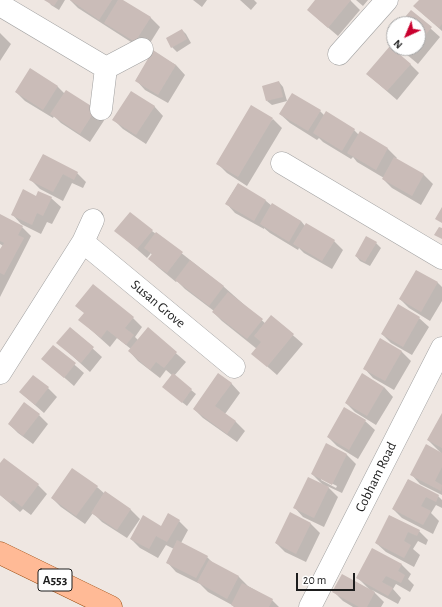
<!DOCTYPE html>
<html>
<head>
<meta charset="utf-8">
<style>
  body { margin:0 }
  #map { position:relative; width:442px; height:607px; overflow:hidden; background:#efe7e2; font-family:"Alegreya Sans",sans-serif }
  canvas { display:block }
  .north { position:absolute; left:386px; top:16px; width:40px; height:40px; box-sizing:border-box; background:#fff; border:1px solid #a5a5a5; border-radius:50%; rotate:224deg; font-size:11px; font-weight:700; line-height:16px; text-align:center; color:#1d1d1d }
  .north::after { content:''; display:block; margin:auto; width:14px; height:18px; background:#c9002e; clip-path:polygon(50% 0,100% 100%,50% 72%,0 100%) }
  .scale { position:absolute; left:296px; top:573px; width:59px; height:18px; box-sizing:border-box; border:2px solid #1d1d1d; border-top:0; padding-left:5px; font-size:12px; line-height:14px; white-space:nowrap; color:#1d1d1d; -webkit-text-stroke:3px #fff; paint-order:stroke }
</style>
</head>
<body>
<div id="map">
<canvas width="442" height="607"></canvas>
<div class="north">N</div>
<div class="scale">20 m</div>
</div>
<script>
const c = document.querySelector('canvas').getContext('2d');
c.lineJoin = 'round';
function fill(path, color) { c.fillStyle = color; c.fill(path, 'evenodd'); }
const poly = rows => new Path2D(rows.map(r => 'M' + r).join(''));
function stroke(path, color, width, dash) { c.strokeStyle = color; c.lineWidth = width; c.lineCap = dash ? 'butt' : 'round'; c.setLineDash(dash || []); c.stroke(path); }
function label(font, color, halo, rows, align = 'center') {
  c.font = font + ' "Alegreya Sans",sans-serif'; c.lineWidth = 3; c.setLineDash([]); c.textBaseline = 'middle'; c.strokeStyle = halo; c.fillStyle = color; for (const [text, x, y, turn = 0] of rows) {
    c.save(); c.translate(x, y); c.rotate((+turn || 0) * Math.PI / 180); c.textAlign = isNaN(turn) ? turn : align; if (halo) c.strokeText(text, 0, 0); c.fillText(text, 0, 0); c.restore();
  }
}
const shadow = poly([
  [47,0,65,0,59,10,51,5],
  [70,0,118,0,119,1,121,0,150,17,160,27,145,51,78,8],
  [193,0,207,0,202,7],
  [240,0,254,0,257,3,251,10],
  [317,0,350,0,360,10,338,36,318,19],
  [356,0,368,0,363,6],
  [420,0,442,0,442,31,414,6],
  [411,11,440,37,418,64,399,48,418,48,418,24,400,24],
  [182,30,186,34,191,43,177,52,172,47],
  [0,33,11,44,0,61],
  [153,52,176,65,185,75,168,103,145,90,136,80],
  [410,64,419,73,397,100,367,74],
  [30,69,58,87,65,94,105,119,90,142,61,123,54,116,53,118,25,101,16,92],
  [279,82,283,87,287,101,272,105,267,101],
  [154,106,163,116,146,144,123,129,114,120],
  [320,111,325,116,354,130,359,135,360,133,388,149,397,158,396,159,424,175,433,184,421,205,392,188,383,179,384,178,357,162,353,157,351,159,323,142,319,138,317,140,290,123,280,114],
  [273,119,282,128,247,186,227,173,218,164],
  [44,155,77,173,86,182,83,188,72,183,63,201,40,189,31,180],
  [238,184,266,201,272,206,301,221,305,226,334,241,343,250,332,269,304,253,299,248,298,250,270,233,264,228,264,229,235,213,226,203],
  [37,197,51,198,61,207,52,224,47,222,41,234,21,224,12,214],
  [0,215,22,227,31,236,0,297,0,251,3,246,0,244],
  [116,231,152,231,156,234,156,233,223,286,266,324,272,317,303,344,277,375,253,354,257,349,222,321,213,312,214,311,185,289,177,281,176,282,159,268,149,259,152,255,151,253,147,258],
  [376,243,381,248,370,266,360,261,356,256],
  [416,271,438,283,442,287,442,301,430,321,409,308,400,299],
  [133,318,142,327,135,337,138,340,148,329,186,362,174,376,196,394,187,406,163,387,173,376,166,370,160,378,138,361,129,351,131,349,117,338,110,347,80,320],
  [419,318,429,327,412,355,391,343,382,334],
  [70,328,102,357,90,372,58,343],
  [381,340,402,352,411,361,394,390,373,378,364,368],
  [53,346,84,373,74,386,43,359],
  [231,383,240,393,225,414,236,422,245,431,237,442,203,418,194,409],
  [384,387,393,397,376,425,355,412,346,403],
  [48,388,57,397,44,413,20,392],
  [345,409,365,421,375,430,358,459,337,446,328,437],
  [39,415,48,424,33,444,18,433,9,424],
  [442,415,442,495,420,484,411,474,441,453,428,440],
  [326,445,347,455,356,464,342,493,327,486,338,497,324,527,303,517,294,507,323,485,312,474],
  [321,478,337,486,336,488,321,480],
  [4,459,38,485,47,494,31,515,23,509,20,512,0,495,0,465],
  [408,480,438,496,442,500,442,508,436,505,431,513,439,521,433,534,402,518,393,509],
  [97,487,105,494,106,493,131,510,140,519,127,538,102,522,93,513,85,524,61,507,52,498],
  [290,514,311,524,320,533,306,562,285,552,276,543],
  [390,516,419,531,428,540,426,545,418,541,413,549,420,555,414,567,386,552,376,543],
  [179,521,188,530,181,543,207,557,215,565,239,577,248,586,272,600,279,607,234,607,232,605,208,592,200,584,176,572,167,562,174,549,166,545,158,558,140,548,131,539],
  [373,550,402,565,411,574,408,579,414,585,410,592,396,584,393,589,401,598,398,604,372,590,384,602,381,607,353,607,343,601,334,592,370,590,357,577]
]);
const building = poly([
  [44,0,58,0,54,6],
  [70,0,112,0,99,20],
  [118,0,123,0,151,17,135,42,104,23],
  [315,0,351,0,328,28,307,10],
  [419,0,442,0,442,24,439,28,413,6],
  [411,10,432,27,418,44,418,24,399,24],
  [182,29,187,39,171,48,166,38],
  [394,30,394,43,387,38],
  [390,46,411,64,387,91,366,74],
  [400,48,415,48,408,55],
  [153,50,176,65,158,95,135,81],
  [30,68,58,86,43,110,15,92],
  [279,81,283,97,266,101,262,86],
  [66,90,96,109,80,134,50,114],
  [131,91,155,106,136,135,112,120],
  [292,93,321,110,308,131,279,114],
  [251,105,273,118,238,177,216,164],
  [326,111,355,129,342,151,313,133],
  [360,131,388,148,376,170,347,153],
  [43,154,78,172,74,180,63,174,53,192,29,180],
  [394,157,424,174,412,196,382,179],
  [238,183,266,200,254,221,225,204],
  [23,189,36,196,38,191,52,197,43,216,37,213,32,225,11,215],
  [272,203,301,221,289,242,260,224],
  [442,207,442,223,435,219],
  [130,212,153,230,137,249,114,231],
  [0,214,23,226,18,235,24,238,4,275,0,273,0,249,4,243,0,241],
  [306,223,335,240,322,261,293,244],
  [439,227,442,228,442,239,434,235],
  [156,232,183,252,167,273,148,259,152,254,144,248],
  [366,236,377,242,365,262,355,256],
  [190,260,224,286,209,306,175,280],
  [416,270,438,282,421,312,399,299],
  [93,284,134,317,125,328,134,335,126,345,107,330,101,338,78,320,84,313,75,306],
  [228,292,263,319,247,339,212,312],
  [398,304,420,317,403,347,381,334],
  [271,315,294,334,267,367,251,354,261,342,254,336],
  [70,327,94,347,81,363,56,343],
  [148,327,177,352,164,368,156,362,150,370,128,351],
  [380,338,402,351,385,381,363,369],
  [53,345,76,363,64,378,41,359],
  [173,373,192,389,182,403,162,387],
  [218,373,232,383,215,406,236,421,227,434,193,409],
  [362,373,384,387,367,416,345,403],
  [33,375,49,387,35,405,19,392],
  [24,402,40,414,23,436,8,424],
  [344,407,366,420,349,450,327,437],
  [442,413,442,448,427,440],
  [326,443,347,454,332,485,311,474],
  [426,444,442,453,442,467,435,481,442,485,441,491,410,475],
  [4,458,39,484,22,507,13,500,10,503,0,495,0,463],
  [72,468,98,486,76,516,51,498],
  [308,477,329,487,314,518,293,508],
  [408,479,439,495,436,502,426,497,421,506,431,511,423,525,392,509],
  [105,491,131,509,117,530,91,513],
  [290,512,311,523,296,554,275,543],
  [168,513,180,520,167,542,156,536,149,549,130,539,143,515,161,526],
  [389,515,420,530,417,536,408,532,404,541,411,545,404,558,375,543],
  [177,540,208,556,196,578,166,563],
  [372,548,402,564,398,571,405,575,401,583,386,576,382,582,393,588,388,596,356,578],
  [209,560,239,576,227,599,197,582],
  [342,574,375,592,367,607,359,607,332,592],
  [242,583,273,599,269,607,235,607,231,605]
]);
const street = poly([
  [0,5,106,68,101,109],
  [339,54,387,0],
  [106,68,142,49],
  [282,163,442,258],
  [83,242,93,220],
  [0,373,83,242,234,367],
  [310,607,442,348]
]);
const primary = poly([
  [0,553,111,607]
]);
const shields = [
  [55,580,34]
];
const shieldNames = [
  ["A553",55,580]
];
const streetNames = [
  ["Susan Grove",158,304,40],
  ["Cobham Road",376,477,-64]
];
fill(shadow, '#0003');
fill(building, '#cabcb8');
stroke(street, '#a1a1a1', 23);
stroke(primary, '#954200', 23);
stroke(street, '#fff', 22);
stroke(primary, '#ffba96', 22);
for (const [x, y, w] of shields) { const box = new Path2D(); box.roundRect(x - w / 2, y - 11, w, 22, 3); c.fillStyle = '#fff'; c.fill(box); stroke(box, '#1d1d1d', 1); }
label('bold 13px', '#1d1d1d', null, shieldNames);
label('14px', '#1d1d1d', '#fff', streetNames);
</script>
</body>
</html>
